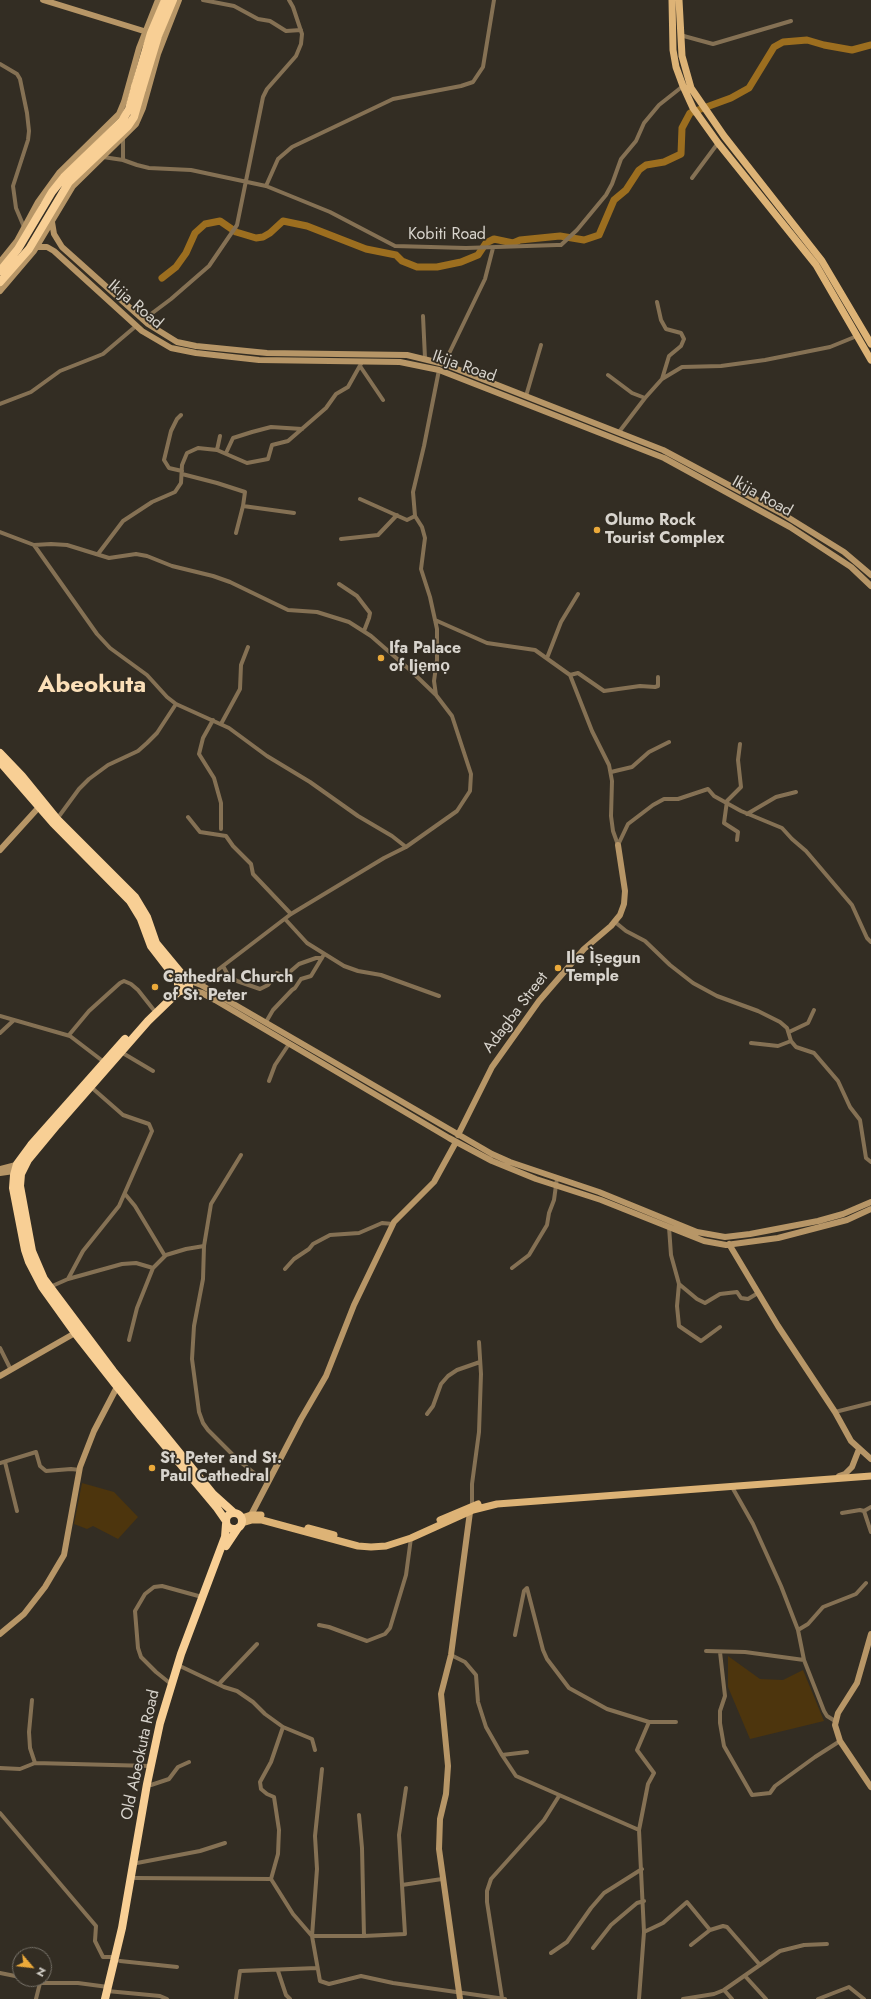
<!DOCTYPE html>
<html>
<head>
<meta charset="utf-8">
<style>
  body { margin:0 }
  #map { position:relative; width:871px; height:1999px; overflow:hidden; background:#332d23; font-family:Jost,sans-serif }
  canvas { display:block }
  .north { position:absolute; left:12px; top:1947px; width:40px; height:40px; box-sizing:border-box; background:#332d23; border:1px solid #757067; border-radius:50%; rotate:118deg; font-size:11px; font-weight:700; line-height:16px; text-align:center; color:#d8d4cd }
  .north::after { content:''; display:block; margin:auto; width:14px; height:18px; background:#eba93a; clip-path:polygon(50% 0,100% 100%,50% 72%,0 100%) }
</style>
</head>
<body>
<div id="map">
<canvas width="871" height="1999"></canvas>
<div class="north">N</div>
</div>
<script>
const c = document.querySelector('canvas').getContext('2d');
c.lineJoin = 'round';
function fill(path, color) { c.fillStyle = color; c.fill(path, 'evenodd'); }
const poly = rows => new Path2D(rows.map(r => 'M' + r).join(''));
function stroke(path, color, width, dash) { c.strokeStyle = color; c.lineWidth = width; c.lineCap = dash ? 'butt' : 'round'; c.setLineDash(dash || []); c.stroke(path); }
function label(font, color, halo, rows, align = 'center') {
  c.font = font + ' Jost,sans-serif'; c.lineWidth = 3.5; c.setLineDash([]); c.textBaseline = 'middle'; c.strokeStyle = halo; c.fillStyle = color; for (const [text, x, y, turn = 0] of rows) {
    c.save(); c.translate(x, y); c.rotate((+turn || 0) * Math.PI / 180); c.textAlign = isNaN(turn) ? turn : align; if (halo) c.strokeText(text, 0, 0); c.fillText(text, 0, 0); c.restore();
  }
}
const green = poly([
  [82,1483,114,1492,138,1517,118,1539,93,1526,87,1529,74,1524],
  [728,1656,760,1679,783,1680,803,1670,824,1721,750,1739,728,1687]
]);
const river = poly([
  [162,278,176,267,186,253,195,233,205,224,220,221,236,232,256,238,263,237,270,233,283,221,307,226,366,249,396,255,402,261,417,267,437,267,461,262,478,255,486,243,494,239,513,243,520,240,560,236,584,240,599,235,614,200,626,190,639,170,646,165,664,162,681,154,682,128,690,113,731,98,749,88,774,47,783,42,807,40,824,45,852,50,871,45]
]);
const street = poly([
  [203,0,234,6,258,19,270,21,286,31,301,30],
  [680,35,713,44,791,21],
  [0,64,17,74,20,79,27,113,29,131,28,140,13,186,16,208,24,227],
  [123,139,123,160],
  [103,157,123,160,137,165,149,168,191,170,266,186,330,212,395,246,466,248,557,245,561,245,577,230,606,195,612,184,621,159,636,141,644,123,659,105,683,86],
  [692,178,718,143],
  [266,186,278,159,292,147,393,99,461,86,473,82,483,67,494,0],
  [657,302,661,320,666,329,681,333,684,339,681,346,669,356,662,379],
  [423,316,425,358],
  [143,320,171,299,209,266,237,225,263,97,267,89,296,56,301,44,302,34,293,7,289,0],
  [444,364,485,279,493,248],
  [360,366,383,400],
  [608,375,632,393,645,398],
  [526,396,541,345],
  [0,404,31,392,60,371,103,354,136,326],
  [181,415,177,419,171,431,164,460,169,468,182,471],
  [619,432,645,398,662,379,682,367,721,366,765,360,830,347,857,336],
  [217,450,220,436],
  [226,453,233,438,252,432,271,427,302,429],
  [182,474,217,483,245,492,243,506,236,533],
  [360,499,407,520,415,516],
  [243,506,294,513],
  [0,532,34,545,51,544,67,545,109,558,136,554,147,556,172,566,213,576,230,582,288,610,317,612,349,622,371,636,410,670,436,695,452,716,471,774,470,791,457,811,406,847,384,858,291,914,215,972,201,985],
  [341,539,378,535,397,515],
  [34,545,97,634,110,648,147,675,167,697,176,704,229,728,267,756,310,782,358,816,392,836,406,847],
  [98,554,123,521,152,502,175,492,181,483,182,465,187,453,198,448,217,450,247,463,268,459,272,445,288,441,326,408,336,394,348,387,362,362],
  [339,584,357,596,370,613,369,618,364,631],
  [435,620,487,643,535,650,570,675,592,731,609,765,612,781,611,816,613,831,618,845],
  [547,658,561,622,578,594],
  [570,675,578,673,604,691,640,686,655,687,658,686,658,677],
  [436,695,434,681,437,660,437,629,430,597,421,569,425,538,422,527,415,516,413,492,424,446,439,370],
  [213,720,203,738,199,754,214,778,221,803,221,829],
  [221,724,240,689,241,665,248,647],
  [611,772,632,767,649,752,669,742],
  [747,814,776,797,796,792],
  [188,817,200,832,226,836,233,846,251,864,253,874,291,914],
  [57,819,79,789,89,779,108,765,138,751,147,743,157,733,176,704],
  [737,840,738,832,724,823,727,801,741,787,738,760,740,744],
  [618,845,628,824,653,805,664,799,678,799,708,789,714,796,741,811,782,828,792,839,806,851,852,905,867,938,871,942],
  [285,919,307,943,344,966,358,971,381,975,439,996],
  [615,922,626,931,645,941,670,965,693,983,717,996,758,1011,780,1022,787,1028,791,1041,796,1047,814,1053,838,1081,850,1107,860,1120,866,1158,871,1162],
  [223,966,228,975,237,981,260,989,268,985,277,973,285,976,299,964,316,958,322,958],
  [0,1016,70,1036,104,1062],
  [266,1022,273,1010,292,990,295,988,301,979,311,976,323,956],
  [789,1032,808,1023,814,1010],
  [0,1033,14,1020],
  [69,1035,89,1011,120,983,124,981,131,984,138,990,153,1009],
  [751,1043,778,1046,791,1041],
  [121,1052,153,1071],
  [269,1081,275,1065,289,1044],
  [241,1155,211,1204,204,1246,203,1279,194,1326,192,1359,199,1412,203,1423,208,1430,239,1461,267,1483],
  [125,1194,135,1206,165,1256],
  [669,1227,671,1255,679,1284,677,1306,679,1326,701,1341,720,1327],
  [512,1268,529,1255,547,1225,549,1213,554,1200,557,1178],
  [285,1269,294,1259,309,1249,313,1244,330,1235,359,1233,382,1223,393,1224],
  [68,1279,83,1251,119,1206,152,1131,149,1124,123,1115,91,1087],
  [679,1284,697,1299,705,1303,720,1294,737,1292,741,1298,748,1299,758,1293],
  [50,1287,68,1279,122,1264,136,1263,153,1268],
  [129,1340,137,1308,153,1268,166,1255,186,1249,204,1246],
  [0,1348,11,1370],
  [835,1412,871,1403],
  [427,1414,433,1406,441,1384,448,1376,457,1370,480,1362],
  [5,1462,17,1511],
  [0,1463,36,1452,40,1466,46,1471,71,1469,80,1470],
  [732,1487,753,1524,781,1586,798,1630,804,1660],
  [472,1506,472,1484,479,1432,481,1374,479,1342],
  [864,1511,871,1532],
  [842,1513,860,1510,864,1511,871,1507],
  [319,1625,329,1627,367,1641,385,1634,390,1628,406,1575,411,1538],
  [798,1630,808,1624,823,1607,856,1594,866,1583],
  [515,1635,524,1591,527,1588,543,1650,547,1659,569,1688,607,1709,649,1722,676,1722],
  [706,1651,745,1652,804,1660,824,1711,827,1716,835,1721],
  [720,1652,725,1696,720,1711,720,1723,724,1746,752,1795,770,1793,775,1786,815,1757,840,1741],
  [451,1655,465,1662,476,1675,478,1702,486,1727,502,1755],
  [182,1667,224,1687,237,1691,253,1702,265,1714,283,1727,312,1739,315,1750],
  [171,1684,156,1672,141,1657,138,1648,135,1611,145,1594,154,1587,162,1586,202,1597],
  [219,1684,257,1644],
  [32,1700,29,1732,30,1748,35,1763],
  [527,1752,502,1755,516,1776,639,1830],
  [0,1768,20,1769,35,1763,151,1766],
  [322,1769,315,1836,317,1869,312,1936,320,1981,329,1984,361,1976,393,1983,505,1999],
  [151,1785,169,1779,178,1767,189,1762],
  [0,1813,96,1926,95,1941,103,1957,115,1957],
  [359,1815,362,1848,364,1936],
  [137,1863,200,1851,225,1843],
  [135,1878,271,1879,293,1914,312,1936,364,1936,405,1934,402,1885,442,1879],
  [271,1879,278,1854,279,1830,274,1797,267,1794,261,1789,260,1782,271,1762,283,1727],
  [402,1885,399,1835,406,1788],
  [644,1932,663,1923,687,1902,710,1930],
  [691,1945,710,1930,723,1926,727,1927,760,1965],
  [593,1948,611,1925,637,1903,644,1901],
  [551,1953,567,1942,591,1908,604,1893,642,1869],
  [120,1961,177,1967],
  [278,1971,286,1995,290,1999],
  [0,1973,20,1977],
  [745,1976,766,1999],
  [24,1979,40,1983,78,1983,108,1987],
  [724,1990,732,1999],
  [107,1991,160,1996,167,1999],
  [502,1998,487,1902,487,1891,491,1879,544,1820,559,1796],
  [36,1999,40,1983],
  [236,1999,240,1971,317,1968],
  [639,1999,644,1932,639,1830,648,1784,654,1773,637,1750,649,1722],
  [683,1999,714,1994,724,1990,780,1951,804,1945,827,1944],
  [818,1999,849,1987,864,1999]
]);
const secondary = poly([
  [43,0,147,32],
  [52,222,54,234,62,247,148,324,177,342,196,346,267,353,407,355,444,364,663,450,781,513,844,552,871,575],
  [37,247,47,247,54,251,142,331,171,348,196,353,259,360,400,362,439,370,664,458,790,527,851,567,871,586],
  [0,262,17,241,38,202,59,173,119,114,124,102,139,48,158,0],
  [0,291,34,251,73,186,136,124,143,108,158,54,179,0],
  [0,850,39,807],
  [188,980,201,985,492,1154,510,1162,599,1192,697,1232,725,1237,750,1234,818,1221,843,1214,871,1202],
  [186,989,202,993,215,1000,449,1138,492,1161,536,1179,601,1200,704,1241,726,1245,778,1238,847,1220,871,1209],
  [458,1135,492,1067,539,1001,584,949,611,926,620,915,624,904,625,891,618,845],
  [0,1169,16,1165],
  [0,1173,14,1171],
  [729,1244,778,1326,835,1412,851,1441,871,1459],
  [0,1376,75,1333],
  [839,1476,845,1474,852,1467,859,1449],
  [251,1515,301,1419,326,1376,354,1305,394,1222,434,1182,456,1142],
  [0,1634,24,1614,45,1587,64,1555,80,1467,94,1431,117,1387],
  [871,1634,857,1683,838,1713,835,1725,840,1741,871,1787],
  [460,1999,439,1849,440,1819,446,1794,448,1766,441,1694,451,1655,470,1512]
]);
const primary = poly([
  [672,0,673,50,676,67,683,86,693,108,718,143,816,265,871,360],
  [679,0,682,56,691,88,724,136,822,261,871,344],
  [242,1518,251,1515,261,1515],
  [440,1520,478,1504],
  [242,1523,252,1520,262,1520,358,1546,371,1547,386,1546,411,1538,473,1510,497,1504,871,1476],
  [308,1528,334,1535]
]);
const highway = poly([
  [135,87,151,33,165,0],
  [142,89,158,36,173,0],
  [0,753,22,776,57,819,135,897,147,917,156,943,185,978],
  [0,762,53,823,130,901,141,919,151,946,178,981],
  [184,989,180,988,178,984,182,978,188,980,189,986,186,989,178,992,148,1021,57,1125,28,1160,21,1174,20,1186,32,1251,44,1279,113,1371,213,1494,233,1512],
  [125,1039,31,1145,17,1164,14,1175,13,1188,25,1250,29,1262,42,1287,75,1333,141,1417,217,1508,226,1521],
  '226 1521a8 8 0 1 1 16 0a8 8 0 1 1-16 0Z',
  [226,1546,238,1528],
  [105,1999,122,1928,147,1784,160,1723,181,1654,225,1537,226,1524]
]);
const highwayBridge = poly([
  [0,271,18,249,52,192,64,177,122,121,129,109,135,87],
  [0,282,29,249,69,182,128,126,134,117,142,89]
]);
const markers = [
  [597,530,4,"#eba93a"],
  [381,658,4,"#eba93a"],
  [558,968,4,"#eba93a"],
  [155,987,4,"#eba93a"],
  [152,1468,4,"#eba93a"]
];
const streetNames = [
  ["Kobiti Road",447,235],
  ["Ikija Road",135,305,40],
  ["Ikija Road",464,367,19],
  ["Ikija Road",762,497,29],
  ["Adagba Street",516,1013,-53],
  ["Old Abeokuta Road",141,1755,-78]
];
const poiNames = [
  ["Olumo Rock",605,521],
  ["Tourist Complex",605,539],
  ["Ifa Palace",389,649],
  ["of Ijẹmọ",389,667],
  ["Ile Ìṣegun",566,959],
  ["Temple",566,977],
  ["Cathedral Church",163,978],
  ["of St. Peter",163,996],
  ["St. Peter and St.",160,1459],
  ["Paul Cathedral",160,1477]
];
const townNames = [
  ["Abeokuta",92,686]
];
fill(green, '#4d350d');
stroke(river, '#9c6e1f', 7);
stroke(street, '#857154', 4);
stroke(secondary, '#b79667', 6);
stroke(primary, '#ddb376', 7);
stroke(highway, '#f8cf95', 8);
stroke(highwayBridge, '#f8cf95', 8);
for (const [x, y, r, color] of markers) { const dot = new Path2D(); dot.arc(x, y, r, 0, 2 * Math.PI); c.fillStyle = color; c.fill(dot); stroke(dot, '#332d23', 1.5); }
label('16px', '#d8d4cd', '#332d23', streetNames);
label('bold 16px', '#d8d4cd', '#332d23', poiNames, 'left');
label('bold 24px', '#fbdfb8', '#332d23', townNames);
</script>
</body>
</html>
